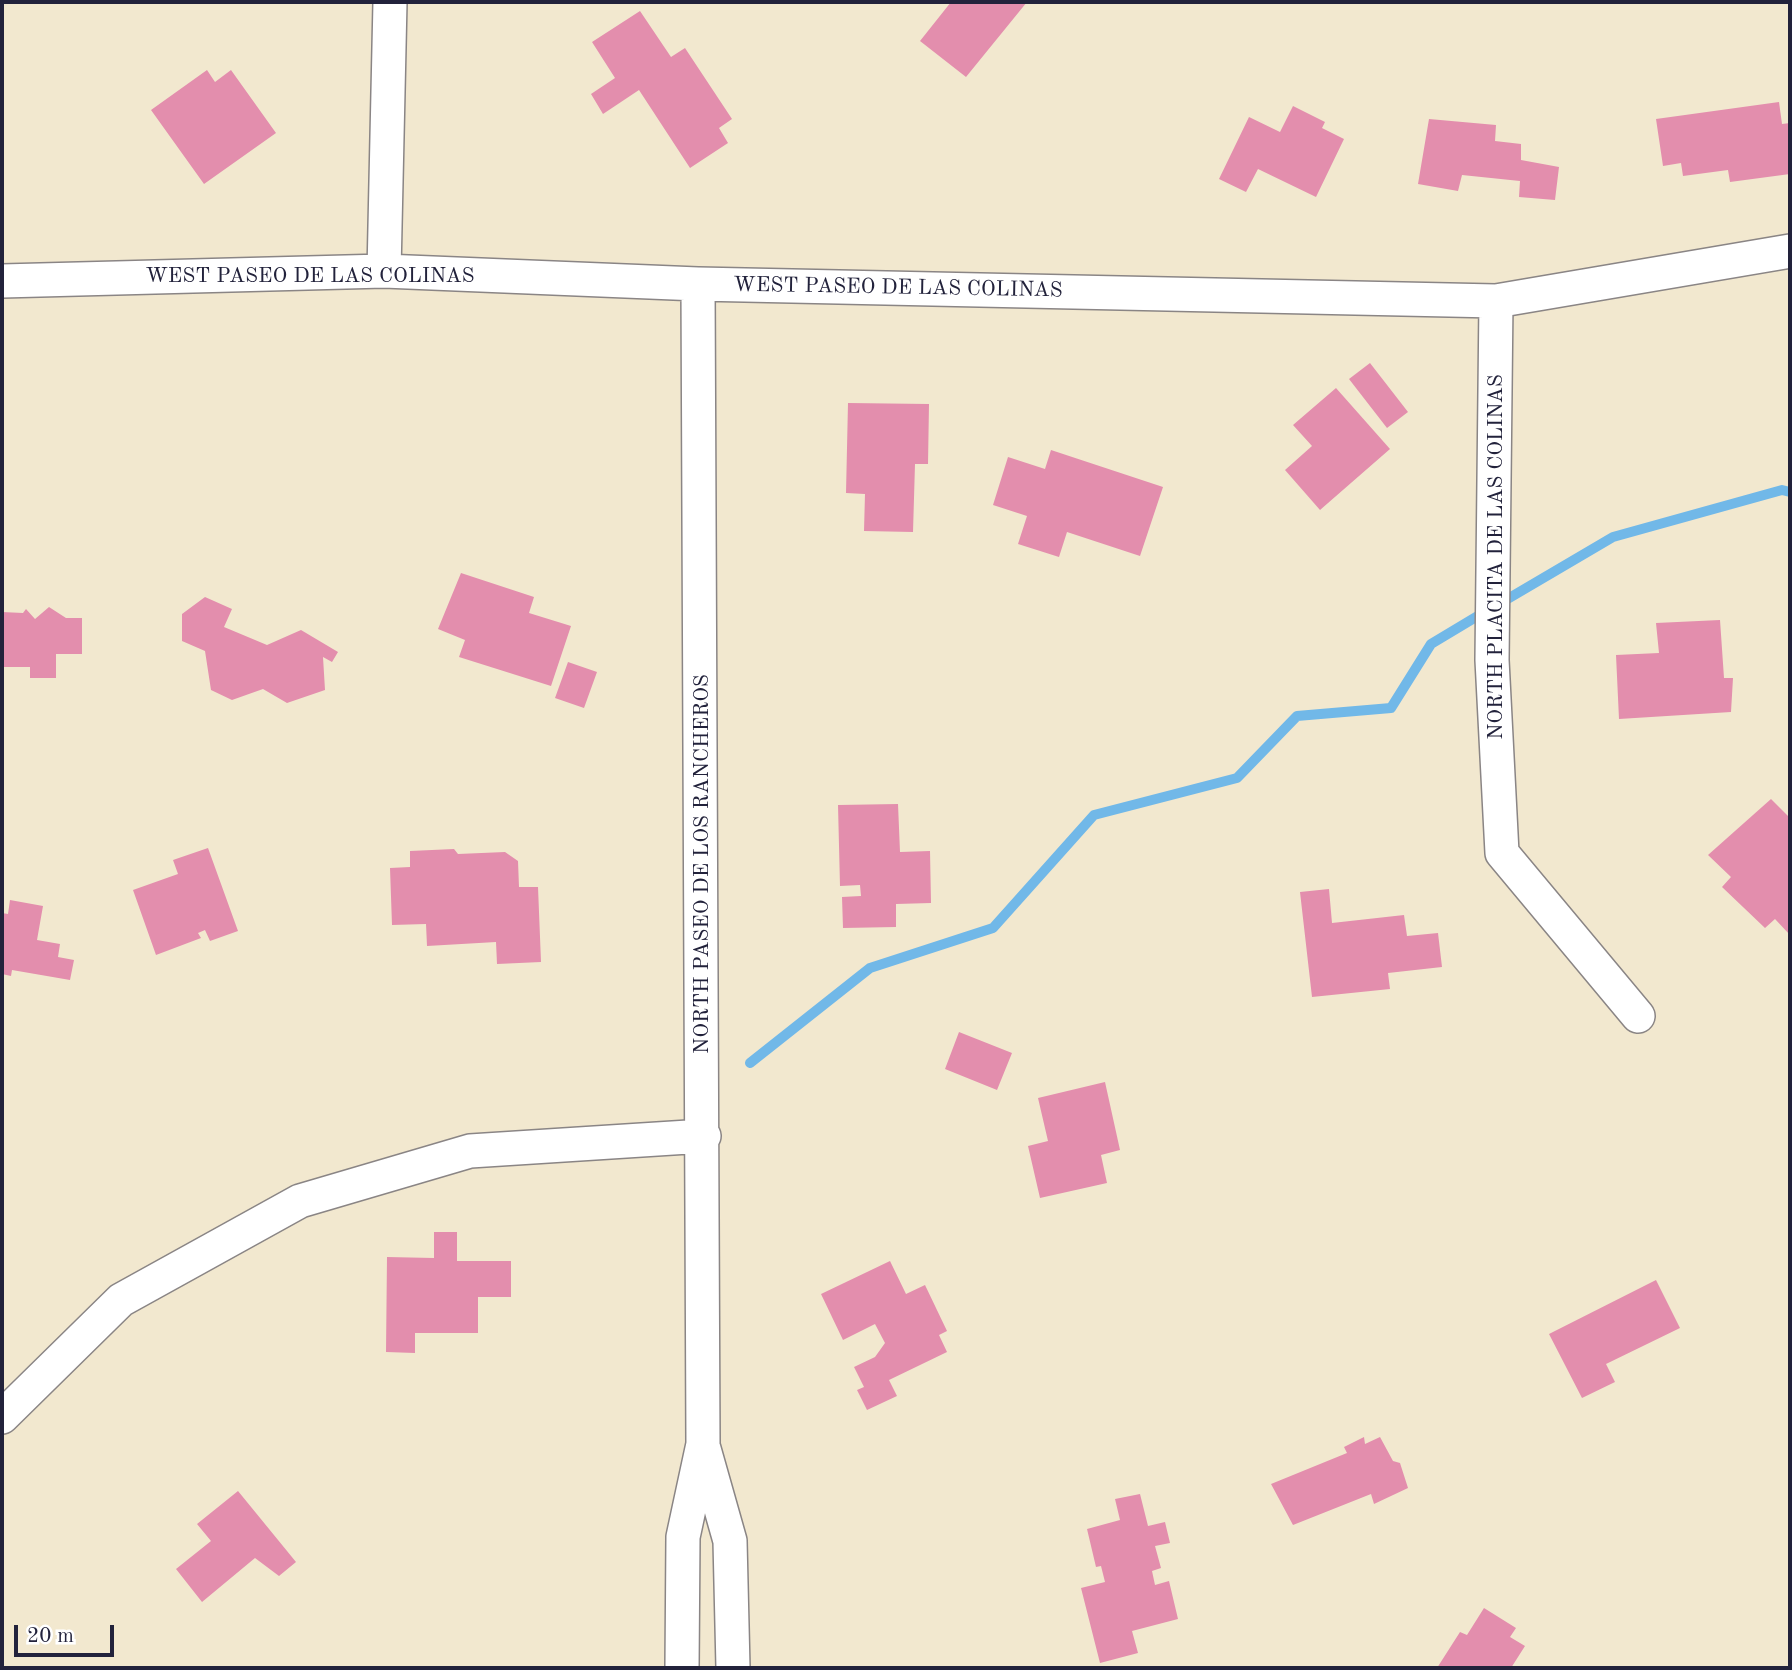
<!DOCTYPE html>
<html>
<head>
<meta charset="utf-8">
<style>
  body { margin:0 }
  #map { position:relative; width:1792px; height:1670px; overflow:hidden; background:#f2e8cf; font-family:"Old Standard TT",serif }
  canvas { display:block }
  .frame { position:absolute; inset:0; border:4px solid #22223b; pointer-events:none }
  .scale { position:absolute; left:14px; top:1625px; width:100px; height:32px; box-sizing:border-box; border:4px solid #22223b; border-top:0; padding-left:9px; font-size:21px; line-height:24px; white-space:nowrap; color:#22223b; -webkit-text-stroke:5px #fff; paint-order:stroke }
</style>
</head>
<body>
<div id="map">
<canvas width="1792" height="1670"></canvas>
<div class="frame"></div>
<div class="scale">20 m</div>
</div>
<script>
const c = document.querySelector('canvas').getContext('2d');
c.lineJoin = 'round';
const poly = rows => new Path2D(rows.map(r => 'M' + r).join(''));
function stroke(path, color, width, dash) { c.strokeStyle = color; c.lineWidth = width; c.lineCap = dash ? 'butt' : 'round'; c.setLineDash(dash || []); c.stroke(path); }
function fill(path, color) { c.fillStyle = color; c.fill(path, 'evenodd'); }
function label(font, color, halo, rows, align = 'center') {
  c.font = font + ' "Old Standard TT",serif'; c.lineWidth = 7; c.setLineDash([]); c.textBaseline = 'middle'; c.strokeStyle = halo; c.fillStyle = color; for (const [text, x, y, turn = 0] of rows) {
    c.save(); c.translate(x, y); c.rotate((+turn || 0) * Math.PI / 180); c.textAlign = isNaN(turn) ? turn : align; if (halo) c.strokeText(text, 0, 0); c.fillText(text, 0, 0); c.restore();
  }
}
const stream = poly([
  [1499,604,1613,537,1782,490,1790,492],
  [750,1063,870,968,993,928,1094,815,1237,778,1297,716,1391,708,1431,644,1486,611]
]);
const building = poly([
  [951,2,1027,2,966,77,920,41],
  [640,11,671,57,685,48,732,119,719,128,728,143,690,168,639,90,603,114,591,94,615,78,592,42],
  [207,70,215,82,231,70,276,133,204,184,151,110],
  [1779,102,1782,124,1790,123,1790,174,1730,182,1728,170,1683,176,1681,163,1663,166,1656,119],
  [1293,106,1325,122,1322,128,1344,139,1316,197,1258,169,1246,192,1219,179,1249,117,1280,132],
  [1429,119,1496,125,1495,141,1521,144,1521,160,1559,167,1555,200,1519,197,1520,181,1462,175,1458,191,1418,184],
  [1370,363,1408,412,1387,428,1349,379],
  [1336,388,1390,449,1320,510,1285,470,1312,446,1293,425],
  [848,403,929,404,928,464,915,464,913,532,864,531,865,494,846,493],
  [1051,450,1163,487,1140,556,1067,532,1059,557,1018,544,1027,516,993,505,1008,457,1045,469],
  [461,573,534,597,529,613,571,626,551,686,459,657,465,640,438,629],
  [205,597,232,609,224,627,267,645,301,630,338,652,332,662,323,657,325,690,287,703,263,689,232,700,211,690,205,651,182,641,182,614],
  [49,607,66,618,82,618,82,654,56,654,56,678,30,678,30,667,2,667,2,612,23,613,26,609,35,619],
  [1720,620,1724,678,1733,678,1731,712,1619,719,1616,655,1659,653,1656,623],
  [568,662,597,672,584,708,555,698],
  [1771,799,1788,816,1790,814,1790,935,1775,919,1765,928,1722,887,1731,877,1708,855],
  [898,804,900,852,930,851,931,903,896,904,896,927,843,928,842,897,861,896,860,885,840,886,838,805],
  [208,848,238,931,210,941,205,930,198,933,201,938,156,955,133,890,178,874,173,860],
  [454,849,458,854,505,852,518,861,519,887,538,887,541,962,497,964,496,942,427,946,426,924,392,925,390,868,410,867,410,851],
  [1329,889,1332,923,1404,915,1407,936,1438,933,1442,967,1388,973,1390,989,1312,997,1300,892],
  [10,900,43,906,37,940,60,944,58,957,74,960,70,980,12,970,11,976,2,974,2,913,8,914],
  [959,1032,1012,1053,997,1090,945,1069],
  [1105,1082,1120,1150,1101,1155,1107,1183,1040,1198,1028,1146,1048,1141,1038,1098],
  [434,1232,457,1232,457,1261,511,1261,511,1297,478,1297,478,1333,415,1333,415,1353,386,1352,387,1257,434,1258],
  [890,1261,906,1294,925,1285,947,1331,939,1335,947,1352,889,1380,897,1396,867,1410,857,1390,864,1387,854,1367,875,1357,885,1343,875,1324,843,1340,821,1294],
  [1656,1280,1680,1328,1606,1364,1615,1382,1582,1398,1549,1334],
  [1364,1437,1365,1444,1380,1437,1393,1461,1400,1463,1408,1488,1374,1504,1371,1494,1293,1525,1271,1484,1347,1453,1344,1447],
  [238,1491,296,1562,279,1576,255,1558,202,1602,176,1569,211,1541,197,1524],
  [1140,1494,1148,1526,1165,1522,1170,1543,1155,1546,1161,1568,1152,1571,1155,1585,1169,1581,1178,1619,1132,1631,1138,1653,1100,1663,1081,1588,1105,1582,1101,1566,1096,1567,1087,1529,1120,1520,1115,1499],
  [1484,1608,1516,1628,1510,1637,1525,1646,1511,1668,1437,1668,1460,1632,1467,1635]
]);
const street = poly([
  [384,271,390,2],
  [2,281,384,271,698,284,1496,301,1790,251],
  [1496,301,1492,660,1502,853,1638,1016],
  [2,1417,121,1300,300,1201,470,1151,704,1136],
  [704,1449,730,1541,733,1668],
  [682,1668,683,1537,703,1444,698,284]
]);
const streetNames = [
  ["WEST PASEO DE LAS COLINAS",310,276],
  ["WEST PASEO DE LAS COLINAS",898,288,1],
  ["NORTH PLACITA DE LAS COLINAS",1496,557,-90],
  ["NORTH PASEO DE LOS RANCHEROS",702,864,-90]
];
stroke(stream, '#71b8e8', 10);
fill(building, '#e38ead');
stroke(street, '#8a8585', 36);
stroke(street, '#fff', 33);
label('21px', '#22223b', '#fff', streetNames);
</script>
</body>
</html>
